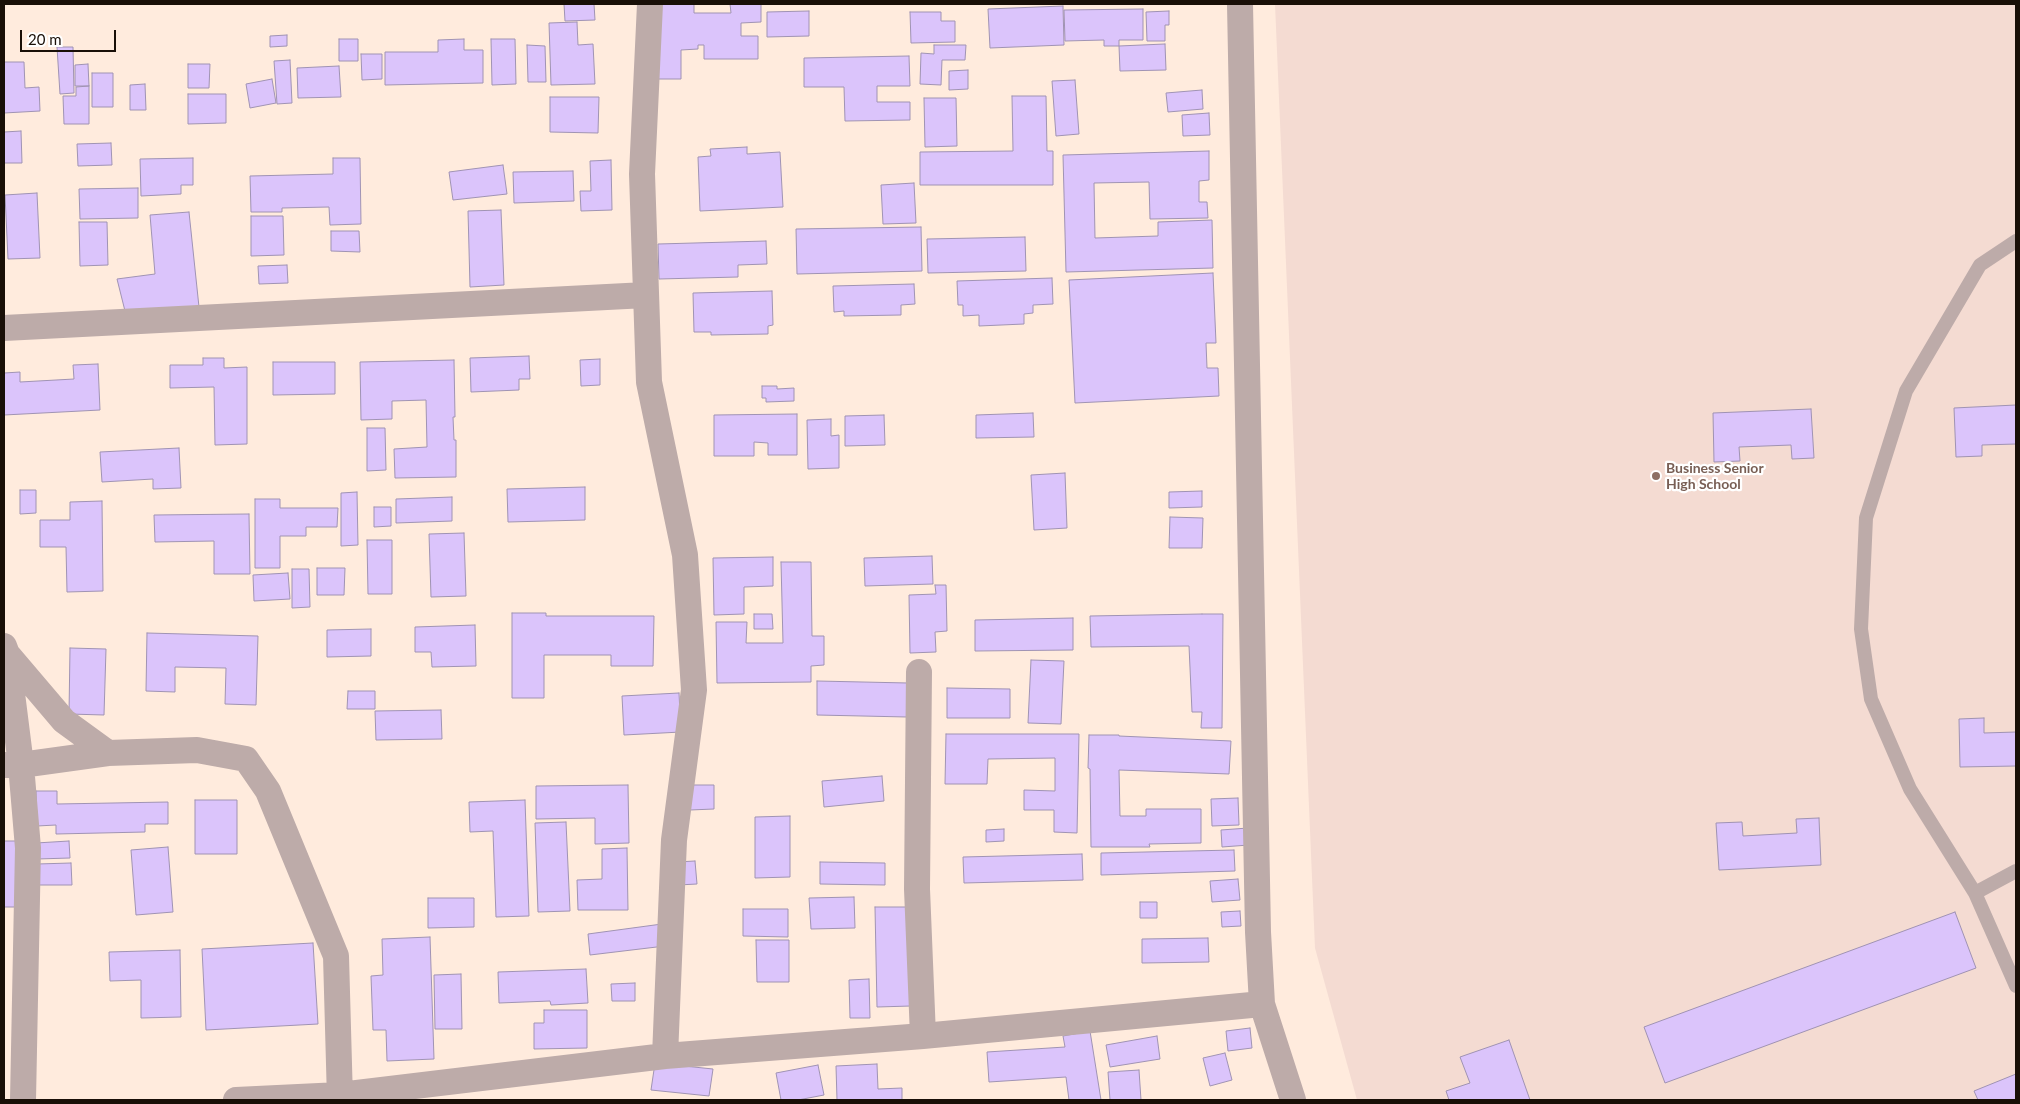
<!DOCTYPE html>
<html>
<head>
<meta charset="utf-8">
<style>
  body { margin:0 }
  #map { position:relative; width:2020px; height:1104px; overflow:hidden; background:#ffebdd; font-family:Lato,sans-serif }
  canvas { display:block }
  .frame { position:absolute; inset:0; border:5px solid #190f07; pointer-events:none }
  .scale { position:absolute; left:20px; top:30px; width:96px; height:22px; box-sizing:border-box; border:2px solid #190f07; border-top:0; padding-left:6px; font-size:15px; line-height:18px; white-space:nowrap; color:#190f07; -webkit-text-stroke:4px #fff; paint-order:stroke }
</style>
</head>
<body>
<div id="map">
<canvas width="2020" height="1104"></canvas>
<div class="frame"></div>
<div class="scale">20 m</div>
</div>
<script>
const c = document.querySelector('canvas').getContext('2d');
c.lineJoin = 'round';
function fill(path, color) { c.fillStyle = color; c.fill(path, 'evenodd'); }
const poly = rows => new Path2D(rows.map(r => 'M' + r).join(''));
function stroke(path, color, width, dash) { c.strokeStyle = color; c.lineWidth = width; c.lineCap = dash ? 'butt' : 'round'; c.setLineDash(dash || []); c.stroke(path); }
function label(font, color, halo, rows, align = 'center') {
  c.font = font + ' Lato,sans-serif'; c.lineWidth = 4.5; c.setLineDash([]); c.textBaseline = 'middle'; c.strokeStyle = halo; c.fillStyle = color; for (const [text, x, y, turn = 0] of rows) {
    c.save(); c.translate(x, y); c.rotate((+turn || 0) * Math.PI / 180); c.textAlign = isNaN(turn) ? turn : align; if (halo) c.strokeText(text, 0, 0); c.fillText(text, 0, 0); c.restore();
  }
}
const education = poly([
  [1275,4,2016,4,2016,1100,1357,1100,1315,948]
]);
const building = poly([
  [564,4,594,4,595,20,565,21,564,4],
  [652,4,694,4,694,13,731,13,730,4,761,4,761,22,741,23,741,36,758,36,758,59,704,59,704,45,698,45,698,49,681,50,681,79,653,79,652,4],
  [1063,6,1064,45,990,48,988,9,1063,6],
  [1143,9,1143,40,1119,40,1119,46,1104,46,1104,40,1065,41,1064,10,1143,9],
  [809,11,809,36,767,37,767,12,809,11],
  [1169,11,1169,25,1165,25,1165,41,1147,41,1146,12,1169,11],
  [910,12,941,12,941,21,955,21,955,42,911,43,910,12],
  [577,22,578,45,593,44,595,84,551,85,549,23,577,22],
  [287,35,287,46,270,47,270,36,287,35],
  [339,39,358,39,358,61,339,61,339,39],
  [464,39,464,50,483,50,483,83,385,85,385,52,438,52,438,40,464,39],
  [491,39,515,39,516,84,492,85,491,39],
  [1165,44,1166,70,1120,71,1119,46,1165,44],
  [527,45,545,46,546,82,528,82,527,45],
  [934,45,966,45,965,60,942,60,941,85,920,84,921,53,934,54,934,45],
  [57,47,73,47,74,93,60,94,57,47],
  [361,54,382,54,382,79,362,80,361,54],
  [909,56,910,86,877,86,877,102,910,102,910,120,845,121,844,87,804,87,804,58,909,56],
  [290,60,292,103,277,104,274,61,290,60],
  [4,62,24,62,25,88,39,87,40,111,4,113,4,62],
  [88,64,89,86,75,86,75,65,88,64],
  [188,64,210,64,209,88,188,88,188,64],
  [339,66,341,97,298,98,297,68,339,66],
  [968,70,968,89,949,90,949,71,968,70],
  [92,73,113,73,113,107,92,107,92,73],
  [272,79,276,103,250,108,246,84,272,79],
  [1075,80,1079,134,1056,136,1052,81,1075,80],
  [145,84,146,110,130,110,130,85,145,84],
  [89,86,89,124,64,124,63,96,76,96,76,87,89,86],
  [1202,90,1203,109,1168,112,1166,93,1202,90],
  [188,94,226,94,226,123,188,124,188,94],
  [1012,96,1046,96,1047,151,1053,151,1053,185,920,185,920,152,1013,151,1012,96],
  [550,97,599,97,598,133,550,132,550,97],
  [924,98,956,98,957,146,925,147,924,98],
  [1209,113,1210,135,1183,136,1182,115,1209,113],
  [21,131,22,163,4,163,4,132,21,131],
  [111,143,112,165,78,166,77,144,111,143],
  [747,147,747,154,780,152,783,207,700,211,698,157,711,156,710,149,747,147],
  [1209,151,1209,180,1199,181,1199,202,1207,202,1208,218,1150,219,1149,182,1094,183,1095,238,1158,236,1158,222,1212,220,1213,268,1066,272,1063,155,1209,151],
  [193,158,193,185,181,185,181,194,141,196,140,159,193,158],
  [333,158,360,158,361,224,330,225,329,207,282,208,282,212,251,212,250,176,333,174,333,158],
  [611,160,612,210,581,211,580,191,591,191,590,161,611,160],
  [503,165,507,194,453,200,449,172,503,165],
  [573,171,574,201,514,203,513,172,573,171],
  [914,183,916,223,883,224,881,185,914,183],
  [138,188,138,218,80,219,79,189,138,188],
  [37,193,40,258,8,259,5,195,37,193],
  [501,210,504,285,470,287,468,211,501,210],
  [189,212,199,307,125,311,117,279,155,274,150,215,189,212],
  [251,216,283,216,284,255,251,256,251,216],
  [79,222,107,222,108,265,80,266,79,222],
  [921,227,922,271,797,274,796,229,921,227],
  [331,231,359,231,360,252,331,251,331,231],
  [1025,237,1026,271,928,273,927,239,1025,237],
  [766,241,767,264,738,265,738,277,659,279,658,244,766,241],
  [287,265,288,283,259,284,258,266,287,265],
  [1213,273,1216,343,1206,343,1207,368,1218,368,1219,396,1075,403,1069,280,1213,273],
  [1052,278,1053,304,1033,305,1033,313,1024,314,1024,324,979,326,979,315,963,316,963,305,958,305,957,281,1052,278],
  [914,284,915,304,901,305,901,315,844,316,844,311,834,312,833,286,914,284],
  [772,291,773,325,768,326,768,334,711,335,711,332,694,332,693,293,772,291],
  [529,356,530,379,519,379,519,390,471,392,470,358,529,356],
  [203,358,224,358,224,368,247,367,247,444,215,445,214,387,170,388,170,365,203,365,203,358],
  [600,359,600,385,581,386,580,360,600,359],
  [454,360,455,417,453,417,454,440,456,440,456,477,395,478,394,449,427,447,426,400,392,401,392,419,361,420,360,362,454,360],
  [273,362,335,362,335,394,273,395,273,362],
  [98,364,100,410,4,415,4,373,20,372,20,382,74,379,73,365,98,364],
  [762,386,777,386,777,389,794,388,794,401,766,402,766,398,762,398,762,386],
  [2016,405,2016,444,1982,445,1982,456,1956,457,1954,408,2016,405],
  [1811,409,1814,458,1792,459,1791,445,1739,447,1740,461,1714,462,1713,413,1811,409],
  [1033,413,1034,437,976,438,976,415,1033,413],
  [797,414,797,455,768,455,768,443,754,442,754,456,714,456,714,415,797,414],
  [884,415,885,445,845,446,845,416,884,415],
  [831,419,831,436,839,435,839,468,808,469,807,420,831,419],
  [367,428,385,428,386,470,367,471,367,428],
  [179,448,181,488,153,489,153,479,102,482,100,452,179,448],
  [1065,473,1067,528,1034,530,1031,475,1065,473],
  [585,487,585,520,508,522,507,489,585,487],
  [20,490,36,490,36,513,20,514,20,490],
  [1202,491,1202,507,1169,508,1169,492,1202,491],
  [357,492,358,545,341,546,341,493,357,492],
  [452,497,452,521,396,523,396,499,452,497],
  [255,499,280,499,280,508,338,508,337,527,306,527,306,536,280,536,280,568,255,568,255,499],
  [102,501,103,591,67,592,66,547,40,547,40,520,70,520,70,502,102,501],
  [374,507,391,507,391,526,374,527,374,507],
  [249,514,250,574,214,574,214,541,155,542,154,515,249,514],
  [1170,517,1203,518,1202,548,1169,548,1170,517],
  [464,533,466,596,431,597,429,534,464,533],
  [367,540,392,540,392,594,368,594,367,540],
  [932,556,933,584,865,586,864,558,932,556],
  [773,557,773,586,744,587,744,614,714,615,713,558,773,557],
  [781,562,811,562,812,636,824,636,824,665,811,666,811,682,717,683,716,622,747,622,746,643,783,643,781,562],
  [317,568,345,568,344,595,317,595,317,568],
  [292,569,309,569,310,607,292,608,292,569],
  [288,573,290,599,254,601,253,575,288,573],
  [935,585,946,585,947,631,935,632,936,652,910,653,909,595,936,594,935,585],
  [512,613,546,613,546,616,654,616,653,666,611,666,611,655,544,655,544,698,512,698,512,613],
  [754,614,772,614,773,629,754,629,754,614],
  [1202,614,1223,614,1222,728,1201,728,1202,712,1192,712,1189,646,1091,647,1090,616,1202,614],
  [1073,618,1073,650,975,651,975,620,1073,618],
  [475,625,476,666,432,667,431,652,415,652,415,627,475,625],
  [371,629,371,656,327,657,327,630,371,629],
  [147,633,258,636,256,705,225,704,226,668,175,667,175,692,146,691,147,633],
  [70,648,106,649,104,715,69,714,70,648],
  [1031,660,1064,661,1061,724,1028,723,1031,660],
  [817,681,908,683,907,717,817,715,817,681],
  [947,688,1010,689,1010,718,947,718,947,688],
  [348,691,375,691,375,709,347,709,348,691],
  [679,693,681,732,624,735,622,696,679,693],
  [441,710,442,739,376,740,375,711,441,710],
  [1984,718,1984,733,2016,732,2016,766,1960,767,1959,719,1984,718],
  [946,734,1079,734,1077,833,1054,832,1054,810,1024,810,1024,790,1055,791,1055,758,988,759,987,784,945,784,946,734],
  [1089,735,1119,735,1119,736,1231,741,1229,774,1119,770,1120,816,1146,816,1146,809,1201,809,1201,843,1149,844,1150,847,1091,847,1090,769,1088,768,1089,735],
  [882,776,884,801,824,807,822,781,882,776],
  [628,785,629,843,595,844,595,818,536,819,536,786,628,785],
  [689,785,714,785,714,809,690,810,689,785],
  [36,791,57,791,57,804,168,802,168,824,145,824,145,832,56,834,56,825,37,826,36,791],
  [1238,798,1239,825,1212,826,1211,799,1238,798],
  [195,800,237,800,237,854,195,854,195,800],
  [525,800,529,916,496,917,493,831,470,832,469,802,525,800],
  [790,816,790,877,755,878,755,817,790,816],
  [1819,818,1821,865,1719,870,1716,823,1742,822,1743,836,1797,833,1796,819,1819,818],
  [566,822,570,911,538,912,535,823,566,822],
  [1248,828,1249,845,1222,847,1221,830,1248,828],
  [1004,829,1004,841,986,842,986,830,1004,829],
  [4,841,18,841,19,907,4,907,4,841],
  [69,841,70,858,37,859,36,843,69,841],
  [168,847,173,912,136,915,131,850,168,847],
  [627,848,628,910,578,910,577,880,602,879,602,849,627,848],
  [1234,850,1235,871,1101,875,1101,853,1234,850],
  [1082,854,1083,880,964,883,963,857,1082,854],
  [695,861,697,884,678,885,677,862,695,861],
  [820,862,885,863,885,885,820,884,820,862],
  [71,863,72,885,38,885,37,864,71,863],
  [1238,879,1240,900,1212,902,1210,881,1238,879],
  [854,897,855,928,811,929,809,898,854,897],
  [428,898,474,898,474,927,428,928,428,898],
  [1140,902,1157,902,1157,918,1140,918,1140,902],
  [875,907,909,907,911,1006,877,1007,875,907],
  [743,909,788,909,788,937,743,936,743,909],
  [1240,911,1241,926,1222,927,1221,912,1240,911],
  [1955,912,1976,968,1665,1083,1644,1027,1955,912],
  [662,924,665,946,590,955,588,934,662,924],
  [430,937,434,1059,387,1061,386,1030,373,1030,371,976,383,975,382,939,430,937],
  [1208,938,1209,962,1142,963,1142,939,1208,938],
  [756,940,789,940,789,982,757,982,756,940],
  [313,943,318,1024,206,1030,202,949,313,943],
  [180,950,181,1017,141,1018,141,980,110,981,109,952,180,950],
  [586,969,588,1003,551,1005,550,1001,499,1003,498,972,586,969],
  [461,974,462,1029,435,1029,434,975,461,974],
  [869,979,870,1018,850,1018,849,980,869,979],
  [635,983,635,1001,612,1001,611,984,635,983],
  [544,1010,587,1010,587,1048,534,1049,534,1023,544,1023,544,1010],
  [1250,1028,1252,1048,1228,1051,1226,1031,1250,1028],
  [1090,1031,1101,1100,1069,1100,1066,1077,989,1082,987,1052,1065,1047,1063,1036,1090,1031],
  [1157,1036,1160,1059,1110,1067,1106,1045,1157,1036],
  [1509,1040,1530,1100,1449,1100,1446,1091,1470,1083,1460,1057,1509,1040],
  [1225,1053,1232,1080,1210,1086,1203,1058,1225,1053],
  [655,1063,713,1069,709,1096,651,1090,655,1063],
  [877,1064,878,1089,902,1088,902,1100,837,1100,836,1066,877,1064],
  [818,1065,824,1095,798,1100,781,1100,776,1073,818,1065],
  [1139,1070,1141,1100,1110,1100,1108,1072,1139,1070],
  [2016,1074,2016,1100,1978,1100,1974,1091,2016,1074]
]);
const service = poly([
  [2016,241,1980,265,1906,391,1866,518,1861,629,1871,699,1910,789,1975,893,2016,986],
  [1975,893,2016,871]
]);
const minor = poly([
  [650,4,642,174,649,382,685,555,694,690,674,840,665,1056],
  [1240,4,1258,932,1262,1004,1293,1100],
  [4,328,646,295],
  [4,646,7,654,64,721,108,753,197,750,246,759,268,791,336,956,340,1100],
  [7,654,21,765,28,848,23,1100],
  [919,672,917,889,923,1036],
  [5,765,21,765,108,753],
  [236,1100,340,1095,665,1056,923,1036,1262,1004]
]);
const markers = [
  [1656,476,5,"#8d6e63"]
];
const educationNames = [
  ["Business Senior",1666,468],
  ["High School",1666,484]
];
fill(education, '#f4dbd2');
fill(building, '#dbc4fb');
stroke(building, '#a093b3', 1);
stroke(service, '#bdaba9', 14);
stroke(minor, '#bdaba9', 26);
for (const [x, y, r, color] of markers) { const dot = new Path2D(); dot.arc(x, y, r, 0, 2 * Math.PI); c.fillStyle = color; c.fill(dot); stroke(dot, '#fff', 2); }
label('bold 14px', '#785e54', '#fff', educationNames, 'left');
</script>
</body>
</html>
